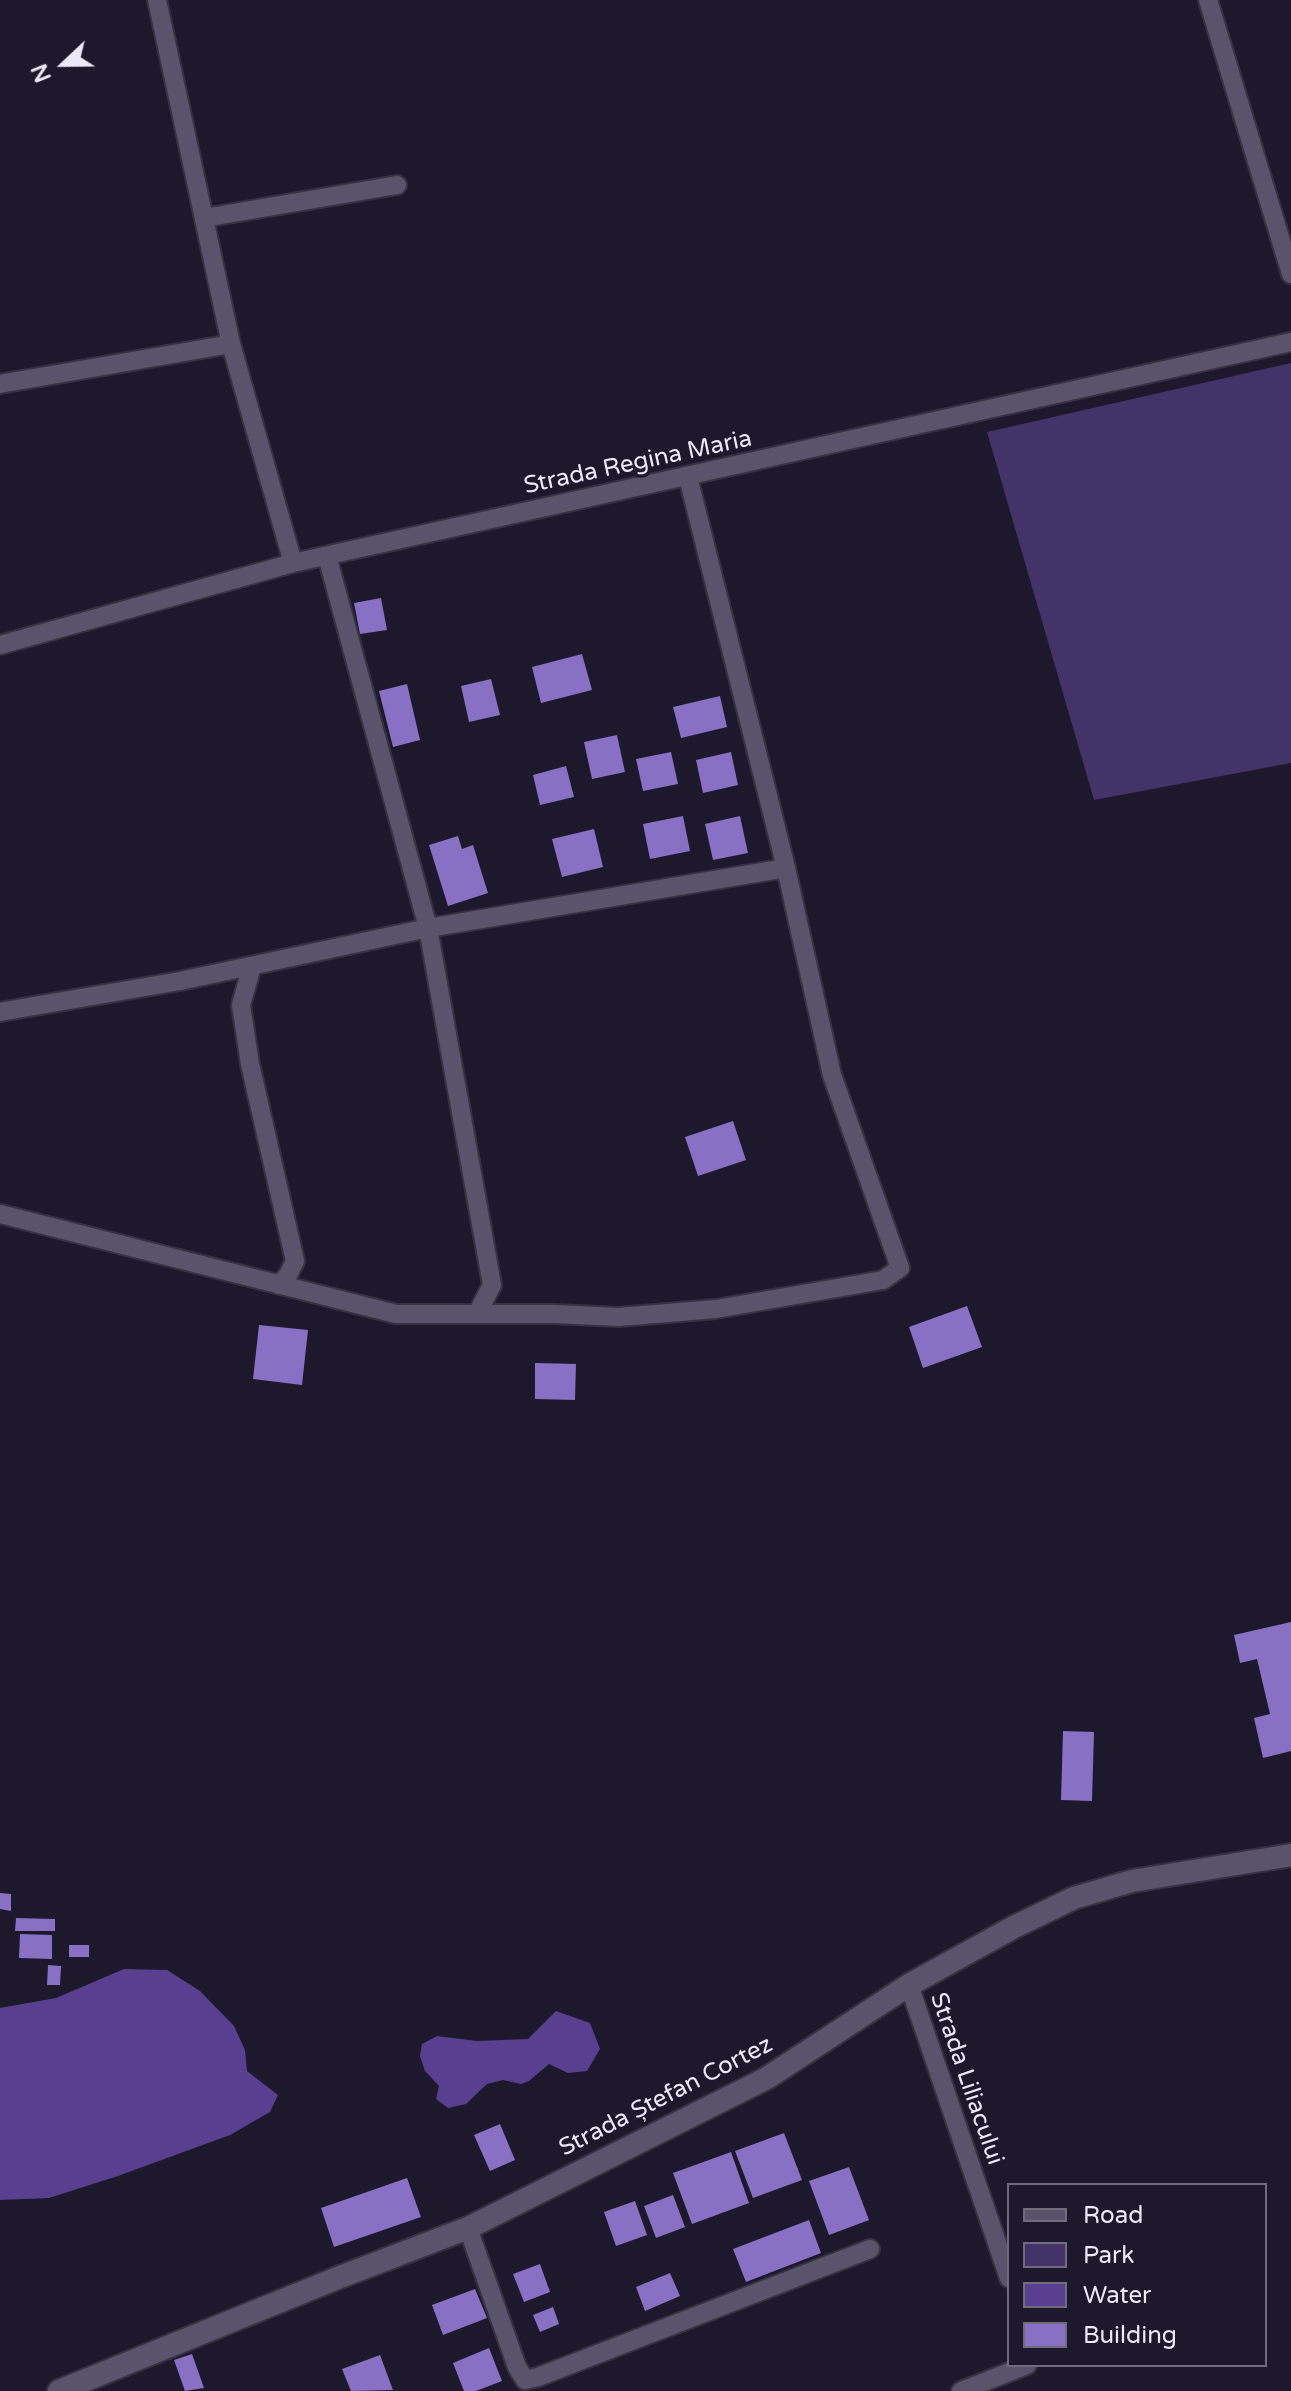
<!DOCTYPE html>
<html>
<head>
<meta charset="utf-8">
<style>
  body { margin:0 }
  #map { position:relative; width:1291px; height:2391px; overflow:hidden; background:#1d182c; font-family:"Varela Round",sans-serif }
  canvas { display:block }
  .legend { position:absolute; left:1007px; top:2183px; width:260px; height:184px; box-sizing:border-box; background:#1d182c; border:2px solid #706c7e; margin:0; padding:10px 14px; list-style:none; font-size:24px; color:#ece9f8 }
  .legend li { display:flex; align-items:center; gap:16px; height:40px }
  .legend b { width:40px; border:2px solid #706c7e }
  .north { position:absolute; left:24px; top:24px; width:80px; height:80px; -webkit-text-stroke:6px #1d182c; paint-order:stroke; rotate:248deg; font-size:22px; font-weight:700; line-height:32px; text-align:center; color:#ece9f8 }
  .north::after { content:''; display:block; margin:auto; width:28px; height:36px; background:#ece9f8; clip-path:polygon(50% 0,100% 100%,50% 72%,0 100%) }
</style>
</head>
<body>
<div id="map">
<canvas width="1291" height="2391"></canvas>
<ul class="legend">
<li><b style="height:10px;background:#59546c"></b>Road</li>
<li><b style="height:22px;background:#433369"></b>Park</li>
<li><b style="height:22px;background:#583f8f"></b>Water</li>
<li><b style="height:22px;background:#8870c5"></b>Building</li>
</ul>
<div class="north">N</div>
</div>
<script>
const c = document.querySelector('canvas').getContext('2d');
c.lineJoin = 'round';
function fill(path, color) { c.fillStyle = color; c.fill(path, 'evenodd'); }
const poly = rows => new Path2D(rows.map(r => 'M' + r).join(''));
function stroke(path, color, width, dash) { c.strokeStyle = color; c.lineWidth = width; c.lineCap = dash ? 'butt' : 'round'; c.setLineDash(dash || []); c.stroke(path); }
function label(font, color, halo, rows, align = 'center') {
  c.font = font + ' "Varela Round",sans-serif'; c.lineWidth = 7; c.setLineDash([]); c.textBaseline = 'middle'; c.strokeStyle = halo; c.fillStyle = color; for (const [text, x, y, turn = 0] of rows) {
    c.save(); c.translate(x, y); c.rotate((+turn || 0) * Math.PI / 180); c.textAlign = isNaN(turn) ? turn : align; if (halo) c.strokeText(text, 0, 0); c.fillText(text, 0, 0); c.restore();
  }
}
const green = poly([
  [1291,363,1291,763,1094,800,987,432]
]);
const water = poly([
  [124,1969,167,1970,200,1991,234,2026,245,2050,247,2071,278,2095,270,2112,230,2135,118,2176,49,2198,0,2200,0,2008,56,1998],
  [556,2011,590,2023,600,2049,587,2071,568,2073,549,2064,529,2081,521,2084,503,2080,487,2084,466,2104,448,2108,436,2099,439,2086,425,2071,420,2056,422,2044,437,2036,477,2041,528,2039]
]);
const building = poly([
  [381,598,387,630,360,634,354,603],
  [582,654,592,690,541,703,532,667],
  [491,679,500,715,469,722,461,686],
  [407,684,420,740,393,747,379,691],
  [720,696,727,727,681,738,673,707],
  [617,735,625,772,592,779,584,742],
  [671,752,678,784,643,791,636,759],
  [731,752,738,785,703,793,696,760],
  [566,766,574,797,540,805,533,775],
  [683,816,690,851,650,859,643,824],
  [740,816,748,853,713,860,705,824],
  [594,829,603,867,562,877,552,839],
  [458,836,462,849,473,845,488,893,448,906,429,845],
  [733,1121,746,1160,698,1176,685,1137],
  [967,1306,982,1347,923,1368,909,1327],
  [259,1325,308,1330,302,1385,253,1379],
  [535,1363,576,1364,575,1400,535,1399],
  [1291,1622,1291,1751,1263,1758,1254,1718,1270,1714,1257,1659,1240,1663,1234,1635],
  [1063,1731,1094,1732,1092,1801,1061,1800],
  [0,1893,11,1894,11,1911,0,1909],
  [16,1918,55,1919,55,1931,15,1931],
  [20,1934,52,1935,52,1959,19,1958],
  [69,1945,89,1945,89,1957,69,1957],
  [48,1965,61,1966,60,1985,47,1985],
  [500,2124,515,2160,490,2171,474,2135],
  [784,2133,802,2180,753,2198,735,2151],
  [731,2152,749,2203,692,2224,673,2173],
  [849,2167,869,2220,829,2235,809,2181],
  [407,2178,421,2217,334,2247,321,2208],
  [673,2195,685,2227,656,2238,644,2206],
  [635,2201,647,2235,616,2246,604,2212],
  [809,2220,821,2253,746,2282,733,2249],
  [540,2264,550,2292,524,2302,513,2274],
  [670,2273,680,2296,645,2311,636,2287],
  [475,2289,487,2318,443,2335,432,2305],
  [553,2307,559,2324,540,2332,533,2315],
  [489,2348,502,2381,476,2391,464,2391,453,2363],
  [192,2354,204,2388,185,2391,174,2360],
  [380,2355,393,2390,351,2391,342,2369]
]);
const minor = poly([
  [157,0,231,344],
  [1208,0,1291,274],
  [204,218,397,185],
  [0,384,231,344,293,563],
  [327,556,428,928,492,1285,477,1314],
  [0,645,293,563,1291,342],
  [252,966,241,1005,250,1064,295,1261,288,1275,279,1285],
  [0,1012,180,981,428,928,786,868],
  [0,1214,396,1314,554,1314,619,1317,716,1309,883,1280,900,1268,832,1075,786,868,688,477],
  [909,1985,1009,2278],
  [468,2228,517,2367,525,2380,538,2377,870,2249],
  [961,2391,1027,2365]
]);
const tertiary = poly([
  [59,2391,340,2277,468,2228,767,2078,909,1985,1014,1927,1074,1898,1132,1881,1291,1855]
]);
const streetNames = [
  ["Strada Regina Maria",638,463,-12],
  ["Strada Liliacului",966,2079,71],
  ["Strada Ștefan Cortez",666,2097,-27]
];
fill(green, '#433369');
fill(water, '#583f8f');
fill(building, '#8870c5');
stroke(minor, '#363242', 22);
stroke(tertiary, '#363242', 26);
stroke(minor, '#59546c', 18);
stroke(tertiary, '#59546c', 22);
label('24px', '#ece9f8', '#1d182c', streetNames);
</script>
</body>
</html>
